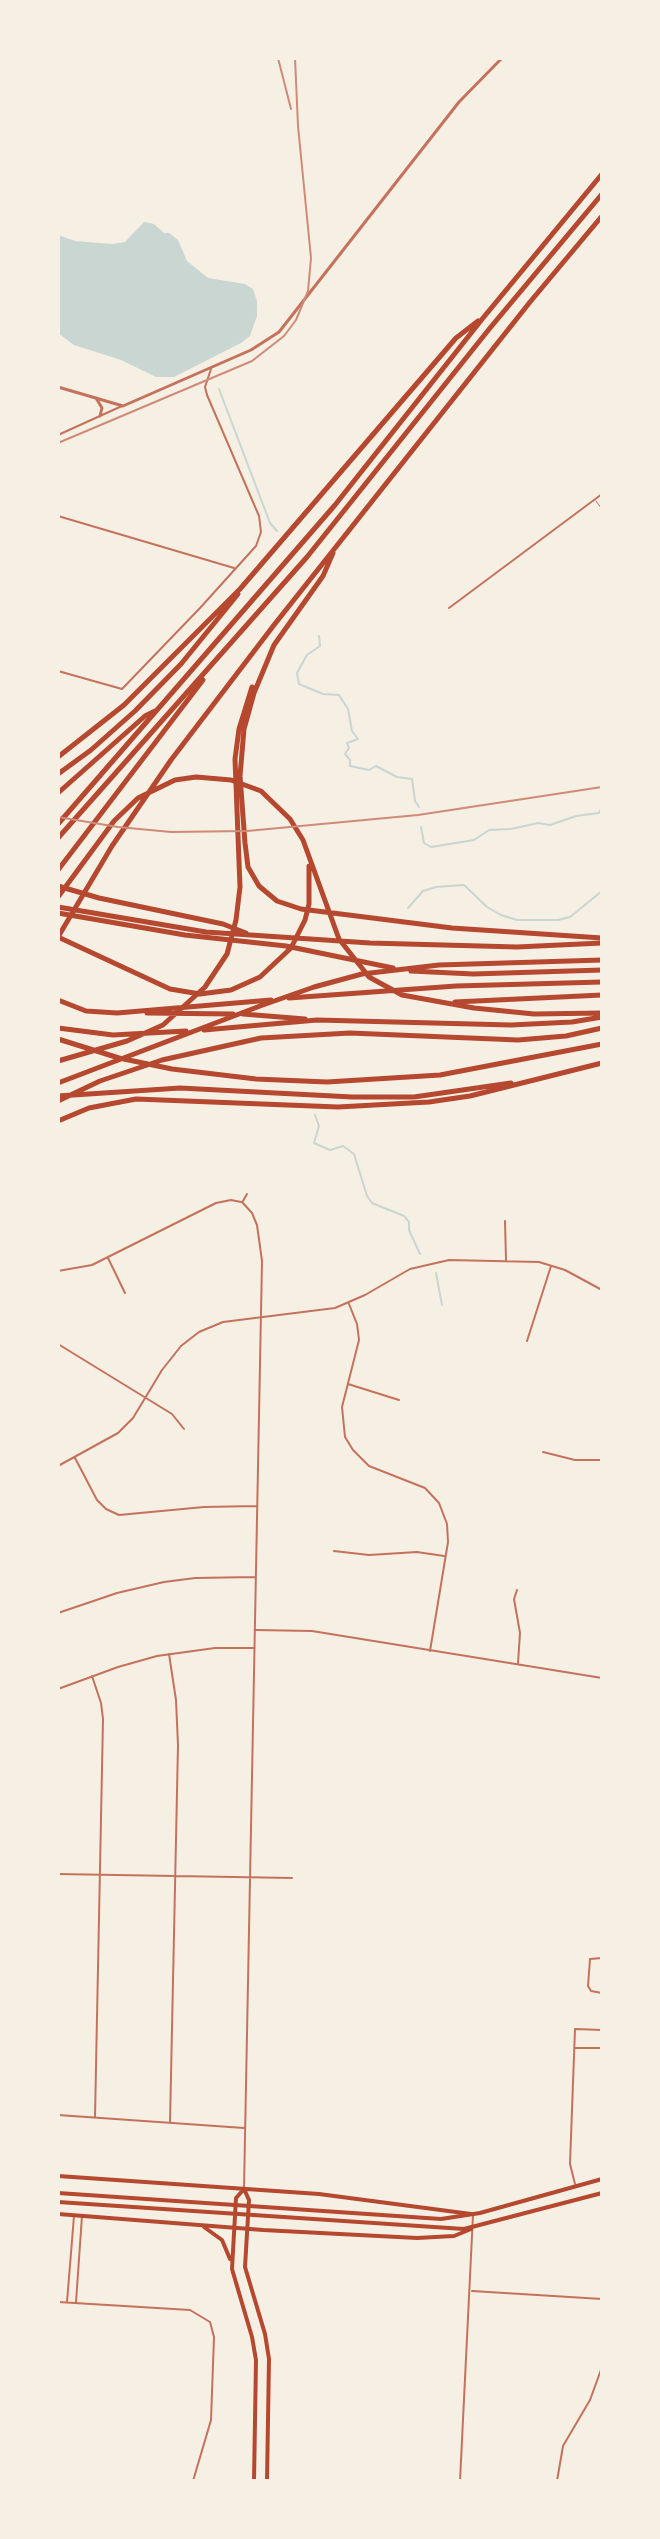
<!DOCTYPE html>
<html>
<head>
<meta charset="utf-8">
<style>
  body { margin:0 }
  #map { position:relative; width:660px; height:2539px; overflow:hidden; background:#f6efe4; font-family:"Roboto Condensed",sans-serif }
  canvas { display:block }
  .frame { position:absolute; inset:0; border:60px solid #f6efe4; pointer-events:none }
</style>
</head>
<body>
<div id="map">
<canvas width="660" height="2539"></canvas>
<div class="frame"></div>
</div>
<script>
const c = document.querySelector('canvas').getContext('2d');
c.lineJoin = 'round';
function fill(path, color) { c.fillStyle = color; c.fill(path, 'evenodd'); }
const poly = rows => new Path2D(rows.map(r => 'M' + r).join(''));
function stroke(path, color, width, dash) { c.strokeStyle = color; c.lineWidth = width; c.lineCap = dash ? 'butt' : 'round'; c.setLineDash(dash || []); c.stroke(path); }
const water = poly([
  [144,222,154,224,164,233,169,233,178,240,187,261,208,278,245,284,253,289,257,301,257,316,250,336,241,343,174,377,156,377,121,360,74,345,58,333,58,235,75,241,112,244,125,242]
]);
const stream = poly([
  [219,389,270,523,277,531],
  [319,636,320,646,307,655,297,673,299,684,323,694,339,695,348,709,352,731,358,739,347,743,349,748,345,754,350,760,350,766,369,770,376,766,397,777,412,779,415,801,419,807],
  [421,827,424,843,431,847,474,840,489,830,511,829,538,823,550,825,576,816,599,813,602,807],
  [408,908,423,891,436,887,464,885,487,907,501,915,517,920,558,920,570,917,602,891],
  [315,1115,319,1126,314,1143,330,1150,343,1146,354,1154,367,1196,372,1203,404,1216,409,1222,409,1230,420,1254],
  [436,1273,442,1305]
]);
const service = poly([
  [596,501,602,509]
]);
const minor = poly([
  [58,435,122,406],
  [58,516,234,568],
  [449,608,602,494],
  [58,671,122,689,200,608,256,546,261,532,259,516,207,395,205,387,211,369],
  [243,1201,247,1194],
  [242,1202,252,1213,257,1225,262,1261,244,2188],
  [505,1221,506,1260],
  [108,1258,125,1293],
  [58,1271,92,1265,216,1203,231,1200,241,1202],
  [349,1304,357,1324,359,1340,342,1407,345,1437,353,1450,369,1466,425,1488,439,1503,447,1524,448,1542,430,1651],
  [527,1341,551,1266],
  [58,1344,172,1414,184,1429],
  [348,1384,399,1400],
  [543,1452,575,1460,602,1460],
  [75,1458,97,1500,106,1509,119,1515,204,1507,257,1506],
  [58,1466,118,1433,133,1418,162,1370,181,1346,199,1332,223,1322,335,1308,365,1295,410,1269,449,1260,539,1262,565,1270,602,1290],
  [334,1551,369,1555,417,1552,444,1556],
  [517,1590,514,1599,520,1633,518,1663],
  [58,1613,117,1593,164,1582,195,1578,255,1577],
  [256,1630,312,1631,602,1678],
  [169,1654,176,1700,178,1745,170,2123],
  [92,1676,101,1703,103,1719,95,2117],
  [58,1689,118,1667,157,1656,215,1648,254,1648],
  [58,1874,292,1878],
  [602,1958,590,1959,588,1986,591,1991,602,1993],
  [576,2048,602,2048],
  [58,2115,244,2128],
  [575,2184,570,2164,575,2029,602,2030],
  [602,2248,602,2249],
  [472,2291,602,2299],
  [58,2302,190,2310,210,2322,214,2337,211,2420,193,2481],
  [67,2302,74,2216],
  [76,2302,82,2216],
  [460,2481,473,2215],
  [557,2481,563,2446,590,2400,602,2367]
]);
const tertiary = poly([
  [58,387,123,406,251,350,279,332,459,102,502,58],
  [96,398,102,408,100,416]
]);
const secondary = poly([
  [58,2176,319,2194,471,2214],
  [244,2189,236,2198,232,2269,252,2337,256,2360,254,2481],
  [244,2189,249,2200,245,2267,265,2334,269,2359,267,2481],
  [58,2214,263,2230,417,2238,454,2236,471,2229],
  [204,2227,222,2240,230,2259]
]);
const primary = poly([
  [58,2193,441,2219,480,2213,602,2179],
  [58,2202,464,2229,602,2193]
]);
const motorway = poly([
  [333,553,323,576,274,645,254,693,244,729,240,776,245,843,248,867,259,886,277,901,301,909,452,928,602,938],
  [58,757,124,705,240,589,456,338,478,321],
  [58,774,91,750,135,711,181,664,238,594],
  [58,793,145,716,155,711],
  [58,824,335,505,483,318,602,174],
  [58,838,307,557,490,328,602,194],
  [58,870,203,680],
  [58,886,99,898,223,924,246,933],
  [58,897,114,821,138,798,175,780,196,777,231,780,261,791,290,819,303,840,339,939,369,977,402,995,474,1008,534,1014,602,1013],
  [58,907,206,932,370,943,517,947,602,943],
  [58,913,185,935,286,946,393,968],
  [58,937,112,846,171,760,274,625,530,302,602,216],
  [58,937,170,989,200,994,231,990,260,977,291,948,305,920,309,904,309,866],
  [411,971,473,974,602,970],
  [289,998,456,986,602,982],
  [58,1000,86,1011,117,1013],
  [455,1002,602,995],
  [117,1013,271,1000],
  [147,1013,233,1014],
  [243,1014,305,1019],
  [58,1028,113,1035,186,1031],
  [204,1030,317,1020,511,1025,572,1022,602,1017],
  [58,1039,119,1058,172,1069,256,1079,327,1082,440,1075,602,1044],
  [58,1061,127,1041,163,1025,205,987,227,954,236,920,240,887,235,759,239,729,252,687],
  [58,1083,260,1006,314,987,362,974,439,965,602,960],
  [58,1096,180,1088,352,1097,414,1097,511,1083],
  [58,1101,100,1081,162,1060,261,1038,350,1033,518,1040,566,1036,602,1028],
  [58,1121,89,1108,136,1099,338,1107,429,1102,470,1096,602,1063]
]);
const rail = poly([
  [278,58,291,109],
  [58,443,252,361,284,336,296,320,308,291,311,258,298,126,295,58],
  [58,817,118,827,171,832,247,831,418,815,602,787]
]);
fill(water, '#c9d6d2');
stroke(stream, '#c9d6d2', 2);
stroke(service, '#c5725c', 1);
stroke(minor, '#c5725c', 2);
stroke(tertiary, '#c5725c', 3);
stroke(secondary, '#b5482f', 4);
stroke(primary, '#b5482f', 4);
stroke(motorway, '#b5482f', 5);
stroke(rail, '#cf8b77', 2);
</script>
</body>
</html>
